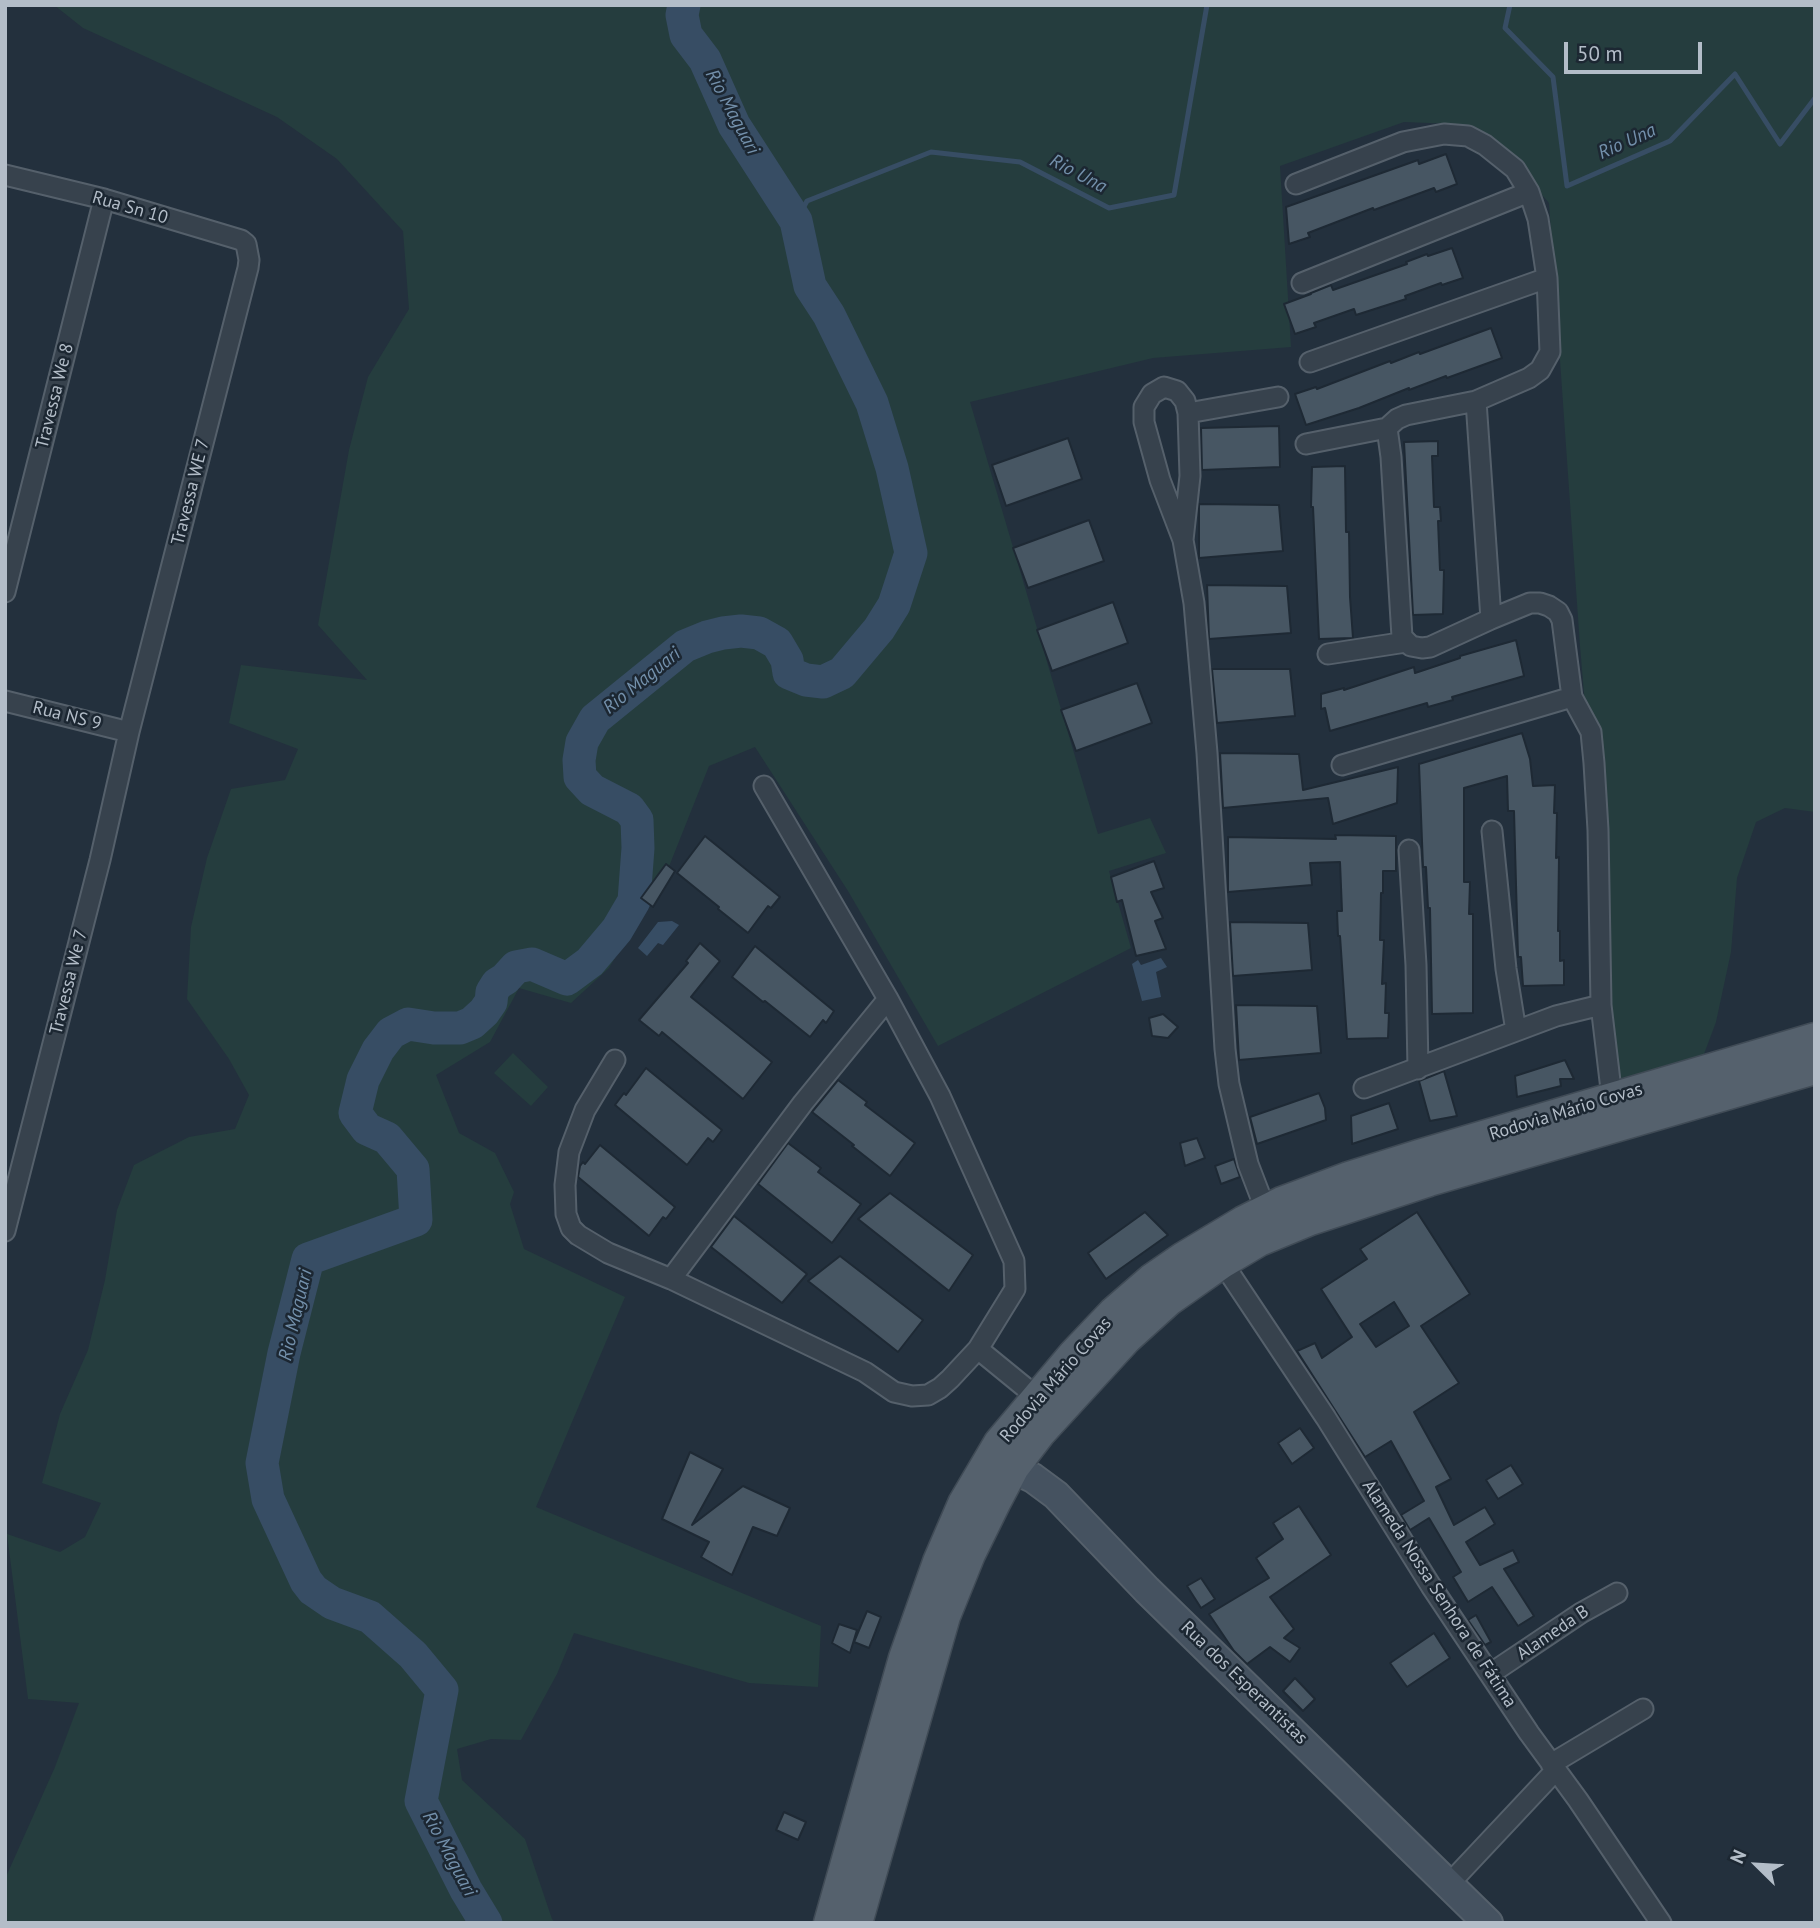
<!DOCTYPE html>
<html>
<head>
<meta charset="utf-8">
<style>
  body { margin:0 }
  #map { position:relative; width:1820px; height:1928px; overflow:hidden; background:#23303d; font-family:"PT Sans",sans-serif }
  canvas { display:block }
  .frame { position:absolute; inset:0; border:7px solid #b3bdc8; pointer-events:none }
  .north { position:absolute; left:1722px; top:1830px; width:70px; height:70px; -webkit-text-stroke:5px #1c2732; paint-order:stroke; rotate:294deg; font-size:19px; font-weight:700; line-height:28px; text-align:center; color:#b3bdc8 }
  .north::after { content:''; display:block; margin:auto; width:24px; height:32px; background:#b3bdc8; clip-path:polygon(50% 0,100% 100%,50% 72%,0 100%) }
  .scale { position:absolute; left:1564px; top:42px; width:138px; height:32px; box-sizing:border-box; border:4px solid #b3bdc8; border-top:0; padding-left:9px; font-size:21px; line-height:24px; white-space:nowrap; color:#b3bdc8; -webkit-text-stroke:5px #1c2732; paint-order:stroke }
</style>
</head>
<body>
<div id="map">
<canvas width="1820" height="1928"></canvas>
<div class="frame"></div>
<div class="north">N</div>
<div class="scale">50 m</div>
</div>
<script>
const c = document.querySelector('canvas').getContext('2d');
c.lineJoin = 'round';
function fill(path, color) { c.fillStyle = color; c.fill(path, 'evenodd'); }
const poly = rows => new Path2D(rows.map(r => 'M' + r).join(''));
function stroke(path, color, width, dash) { c.strokeStyle = color; c.lineWidth = width; c.lineCap = dash ? 'butt' : 'round'; c.setLineDash(dash || []); c.stroke(path); }
function label(font, color, halo, rows, align = 'center') {
  c.font = font + ' "PT Sans",sans-serif'; c.lineWidth = 5; c.setLineDash([]); c.textBaseline = 'middle'; c.strokeStyle = halo; c.fillStyle = color; for (const [text, x, y, turn = 0] of rows) {
    c.save(); c.translate(x, y); c.rotate((+turn || 0) * Math.PI / 180); c.textAlign = isNaN(turn) ? turn : align; if (halo) c.strokeText(text, 0, 0); c.fillText(text, 0, 0); c.restore();
  }
}
const green = poly([
  [54,5,1815,5,1815,812,1785,808,1756,822,1737,878,1731,952,1716,1022,1701,1062,1617,1084,1580,646,1549,203,1506,153,1454,124,1404,122,1280,166,1291,347,1153,358,970,402,1098,834,1150,818,1166,853,1109,871,1131,948,938,1046,848,891,755,747,709,766,670,864,609,968,571,1003,519,988,490,1042,436,1075,459,1133,495,1153,514,1192,510,1204,524,1249,625,1297,536,1507,821,1626,818,1687,749,1683,574,1633,557,1674,521,1740,491,1739,457,1749,462,1780,525,1839,552,1919,555,1923,5,1923,5,1879,55,1767,79,1703,28,1699,7,1534,60,1552,85,1537,101,1503,42,1483,60,1414,88,1350,105,1280,117,1210,134,1165,189,1137,235,1129,249,1095,229,1059,187,999,191,927,207,858,231,789,285,780,298,749,229,723,241,665,367,680,318,625,349,450,368,377,409,309,403,231,337,159,277,117,83,28],
  [513,1053,548,1087,531,1106,494,1073]
]);
const water = poly([
  [672,921,679,925,663,945,658,943,647,956,638,948,658,922],
  [1161,958,1167,967,1156,972,1161,997,1142,1001,1132,964,1138,960,1141,965]
]);
const stream = poly([
  [1510,5,1505,28,1553,77,1567,186,1670,141,1735,74,1780,144,1815,98],
  [796,221,807,201,931,152,1020,162,1109,208,1174,195,1207,5]
]);
const river = poly([
  [486,1923,466,1890,421,1801,442,1690,413,1655,370,1617,332,1603,313,1590,306,1581,268,1499,262,1463,284,1353,308,1259,416,1220,413,1169,387,1138,367,1129,355,1113,363,1080,378,1050,391,1033,408,1024,434,1028,460,1028,472,1023,484,1012,491,1002,492,992,497,984,505,979,516,967,532,964,567,979,590,962,617,930,634,901,638,848,637,820,629,809,592,790,580,777,579,760,582,742,595,719,685,646,707,637,723,633,741,631,759,633,777,643,787,660,789,673,806,680,823,682,842,673,879,629,894,605,911,553,892,468,872,403,829,315,810,286,796,221,734,125,705,60,686,35,682,15,684,5]
]);
const building = poly([
  [1446,154,1457,184,1436,192,1434,188,1374,210,1373,208,1308,233,1310,237,1289,244,1286,207,1418,160,1419,164,1446,154],
  [1452,248,1463,278,1442,285,1441,283,1405,296,1406,299,1356,315,1354,309,1314,323,1316,327,1295,334,1284,304,1311,294,1311,293,1331,285,1333,290,1407,264,1406,262,1427,254,1428,256,1452,248],
  [1491,328,1502,358,1447,378,1446,376,1409,390,1409,388,1359,408,1306,425,1295,394,1316,387,1317,389,1390,361,1391,363,1419,352,1420,354,1491,328],
  [1279,426,1280,467,1202,470,1201,428,1279,426],
  [1068,438,1082,479,1006,506,992,465,1068,438],
  [1438,441,1438,456,1432,456,1434,507,1440,507,1441,521,1438,521,1440,570,1444,570,1443,614,1413,615,1404,442,1438,441],
  [1345,466,1346,532,1349,532,1350,597,1353,638,1319,639,1313,507,1311,507,1312,467,1345,466],
  [1199,504,1279,505,1283,551,1199,558,1199,504],
  [1089,520,1104,561,1028,588,1013,548,1089,520],
  [1207,585,1287,586,1291,633,1209,639,1207,585],
  [1113,602,1128,643,1052,671,1037,630,1113,602],
  [1516,640,1524,676,1452,697,1453,700,1428,707,1427,703,1330,731,1325,708,1321,709,1321,694,1344,688,1344,690,1414,667,1415,673,1460,658,1460,656,1516,640],
  [1212,669,1290,669,1295,716,1217,723,1212,669],
  [1137,683,1152,723,1076,751,1061,710,1137,683],
  [1522,733,1530,759,1533,786,1555,785,1554,813,1557,813,1556,858,1559,857,1558,931,1560,931,1560,961,1564,960,1564,985,1523,986,1521,957,1518,957,1514,811,1508,811,1507,776,1464,788,1464,882,1470,882,1469,914,1473,914,1473,1013,1432,1014,1430,908,1428,908,1426,867,1423,867,1419,764,1522,733],
  [1220,753,1299,754,1303,790,1398,767,1397,803,1333,824,1328,798,1223,808,1220,753],
  [1335,835,1396,836,1396,871,1383,871,1383,893,1381,893,1380,940,1384,940,1382,984,1386,983,1385,1013,1389,1013,1388,1038,1347,1039,1340,936,1338,936,1337,911,1342,911,1340,862,1310,863,1312,885,1228,892,1228,837,1336,839,1335,835],
  [705,836,780,897,771,908,768,906,748,933,718,909,719,907,677,873,705,836],
  [1154,861,1164,888,1151,892,1163,918,1155,921,1166,949,1136,956,1122,900,1117,902,1111,877,1154,861],
  [666,864,675,871,653,907,641,898,666,864],
  [1230,922,1308,923,1312,970,1233,976,1230,922],
  [700,943,720,961,691,997,772,1062,743,1099,662,1032,659,1036,639,1020,688,963,686,961,700,943],
  [755,946,834,1011,826,1023,823,1020,810,1037,765,1001,763,1002,732,977,755,946],
  [1236,1005,1317,1006,1321,1053,1239,1060,1236,1005],
  [1163,1014,1178,1027,1168,1038,1152,1036,1149,1018,1163,1014],
  [1565,1060,1574,1079,1560,1079,1561,1086,1517,1097,1515,1076,1565,1060],
  [646,1068,722,1130,713,1142,708,1138,687,1165,615,1105,624,1093,626,1095,646,1068],
  [1444,1071,1457,1116,1430,1121,1419,1081,1444,1071],
  [838,1080,867,1102,865,1105,915,1143,890,1176,852,1146,854,1145,812,1112,838,1080],
  [1319,1093,1325,1108,1326,1120,1257,1144,1250,1117,1319,1093],
  [1389,1103,1398,1129,1352,1144,1351,1116,1389,1103],
  [1197,1138,1205,1158,1185,1166,1180,1143,1197,1138],
  [788,1143,821,1168,818,1172,861,1204,832,1243,758,1184,788,1143],
  [600,1145,675,1207,666,1219,663,1217,649,1236,578,1177,580,1166,583,1162,585,1164,600,1145],
  [1234,1159,1240,1177,1221,1184,1215,1166,1234,1159],
  [890,1193,973,1255,949,1291,858,1219,890,1193],
  [1145,1212,1168,1235,1106,1279,1088,1253,1145,1212],
  [1417,1212,1470,1294,1421,1326,1459,1383,1414,1412,1451,1479,1436,1487,1454,1525,1485,1507,1495,1524,1466,1542,1480,1565,1513,1550,1519,1562,1504,1569,1534,1616,1518,1626,1492,1587,1468,1602,1453,1577,1461,1572,1429,1518,1410,1530,1401,1515,1424,1501,1391,1441,1365,1457,1297,1351,1315,1343,1322,1358,1352,1337,1321,1289,1367,1259,1360,1249,1417,1212],
  [1394,1302,1409,1326,1376,1347,1360,1324,1394,1302],
  [734,1216,807,1274,782,1303,711,1247,734,1216],
  [840,1256,923,1320,898,1352,808,1281,840,1256],
  [1300,1428,1314,1448,1292,1464,1278,1443,1300,1428],
  [690,1452,723,1469,692,1525,743,1486,790,1508,777,1536,753,1527,732,1575,701,1557,709,1542,662,1519,690,1452],
  [1511,1465,1523,1484,1498,1499,1486,1480,1511,1465],
  [1299,1506,1331,1555,1270,1597,1294,1629,1284,1638,1300,1648,1290,1662,1270,1647,1247,1664,1234,1651,1209,1614,1269,1578,1256,1558,1283,1539,1273,1523,1299,1506],
  [1201,1578,1215,1599,1201,1608,1187,1586,1201,1578],
  [867,1611,881,1617,869,1648,854,1642,867,1611],
  [1476,1615,1491,1642,1485,1645,1468,1620,1476,1615],
  [839,1624,857,1630,850,1653,832,1643,839,1624],
  [1434,1633,1450,1658,1407,1687,1390,1663,1434,1633],
  [1295,1678,1315,1699,1303,1711,1283,1691,1295,1678],
  [784,1812,806,1822,798,1840,776,1830,784,1812]
]);
const street = poly([
  [5,175,104,199,241,240,246,244,249,260,248,268,129,732,100,860,5,1231],
  [1296,184,1403,142,1444,134,1468,136,1485,145,1515,169,1529,192,1538,219,1547,278,1550,352,1540,370,1529,378,1476,401,1406,415,1397,419,1387,428,1391,457,1402,637,1411,646,1422,648,1430,647,1491,619,1530,603,1540,603,1549,606,1558,612,1562,620,1572,697,1342,765],
  [1302,283,1529,192],
  [1310,362,1547,278],
  [1476,401,1491,619],
  [1188,413,1278,397],
  [1306,444,1387,428],
  [1183,540,1190,476,1188,413,1185,401,1177,391,1164,387,1152,394,1144,407,1144,422,1160,480,1183,540,1194,603,1207,753,1225,1049,1229,1084,1248,1164,1266,1211],
  [5,592,104,199],
  [1328,654,1406,642],
  [1572,697,1591,732,1594,763,1598,830,1601,1005,1612,1098],
  [5,701,129,732],
  [764,786,888,999,940,1096,1014,1261,1015,1289,978,1349],
  [1492,831,1506,969,1516,1031],
  [1409,850,1416,965,1418,1069],
  [615,1060,585,1110,569,1152,565,1185,566,1214,571,1228,578,1235,608,1253,671,1279,865,1372,894,1392,912,1396,928,1395,940,1388,950,1379,978,1349,1038,1398],
  [1364,1088,1556,1016,1601,1005],
  [1222,1262,1326,1418,1431,1586,1529,1733,1578,1800,1661,1923],
  [671,1279,803,1103,888,999],
  [1490,1674,1581,1613,1617,1593],
  [1551,1764,1643,1709],
  [1449,1884,1556,1770]
]);
const secondary = poly([
  [993,1459,1033,1478,1056,1495,1147,1590,1488,1923]
]);
const primary = poly([
  [830,1923,905,1658,939,1562,964,1504,1000,1443,1074,1355,1114,1313,1152,1280,1184,1258,1244,1222,1282,1203,1349,1178,1419,1156,1815,1039],
  [856,1923,944,1616,969,1554,995,1501,1013,1467,1039,1433,1126,1338,1168,1300,1222,1262,1259,1240,1310,1219,1429,1180,1815,1068]
]);
const streetNames = [
  ["Rua Sn 10",130,208,16],
  ["Travessa We 8",55,396,-76],
  ["Travessa WE 7",191,492,-76],
  ["Rua NS 9",67,716,14],
  ["Travessa We 7",69,982,-76],
  ["Rodovia Mário Covas",1566,1112,-17],
  ["Rodovia Mário Covas",1056,1380,-49],
  ["Alameda Nossa Senhora de Fátima",1439,1594,57],
  ["Alameda B",1553,1633,-34],
  ["Rua dos Esperantistas",1244,1683,44]
];
const waterNames = [
  ["Rio Maguari",732,112,62],
  ["Rio Una",1627,142,-24],
  ["Rio Una",1078,174,28],
  ["Rio Maguari",642,681,-39],
  ["Rio Maguari",296,1315,-77],
  ["Rio Maguari",449,1854,62]
];
fill(green, '#253d3e');
fill(water, '#374d64');
stroke(stream, '#374d64', 5);
stroke(river, '#374d64', 33);
fill(building, '#475663');
stroke(building, '#1e2934', 2);
stroke(street, '#55606b', 23);
stroke(secondary, '#55606b', 32);
stroke(primary, '#404b56', 35);
stroke(street, '#37424d', 19);
stroke(secondary, '#455260', 28);
stroke(primary, '#55616d', 32);
label('18px', '#b3bdc8', '#1c2732', streetNames);
label('italic 19px', '#7390ab', '#1c2732', waterNames);
</script>
</body>
</html>
